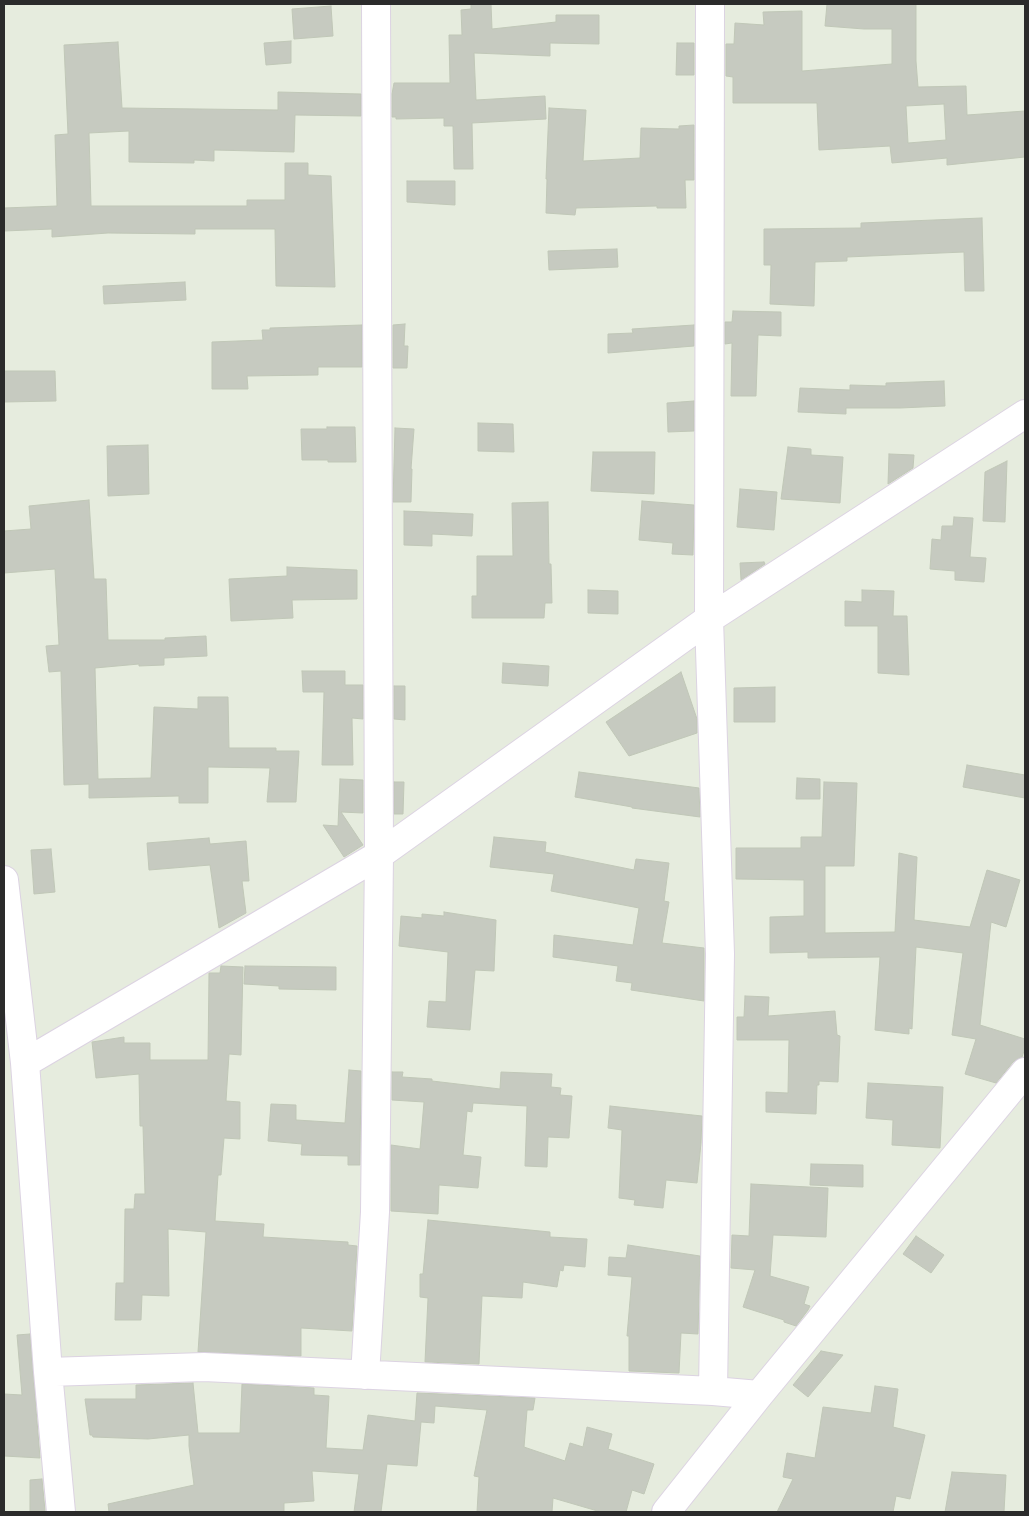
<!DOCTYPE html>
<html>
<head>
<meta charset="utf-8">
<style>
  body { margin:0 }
  #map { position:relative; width:1029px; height:1516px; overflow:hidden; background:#e6ecde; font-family:Raleway,sans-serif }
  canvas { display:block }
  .frame { position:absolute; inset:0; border:5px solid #2b2b2b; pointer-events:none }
</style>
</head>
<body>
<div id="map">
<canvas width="1029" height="1516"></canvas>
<div class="frame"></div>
</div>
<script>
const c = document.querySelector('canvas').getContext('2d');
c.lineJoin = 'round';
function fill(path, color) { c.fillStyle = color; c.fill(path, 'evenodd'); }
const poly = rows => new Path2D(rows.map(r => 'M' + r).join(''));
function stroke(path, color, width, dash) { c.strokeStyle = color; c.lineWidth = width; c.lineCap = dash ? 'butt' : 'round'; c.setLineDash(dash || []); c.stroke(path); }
const building = poly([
  [471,4,491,4,492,29,556,22,556,15,599,15,599,44,550,43,550,56,474,53,476,100,545,96,546,119,472,123,473,169,454,169,453,126,444,126,444,118,396,119,396,117,392,117,392,94,394,83,450,83,449,35,462,35,461,10,471,9,471,4],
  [827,4,916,4,916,61,918,87,966,86,967,115,1025,111,1025,157,947,165,947,158,892,163,890,146,819,150,817,103,733,103,733,77,726,76,726,44,734,44,735,23,764,25,763,12,802,11,802,71,892,64,892,29,864,29,825,26,827,4],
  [944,104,946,140,908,143,906,106,944,104],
  [331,6,333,36,294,39,292,9,331,6],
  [291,41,291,63,266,65,264,43,291,41],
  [118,42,122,108,278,110,278,92,361,94,361,116,295,115,294,152,214,150,214,161,194,160,194,163,129,162,129,131,89,133,91,206,247,206,247,200,285,200,285,163,308,163,308,175,331,176,335,287,276,286,275,229,195,229,195,234,108,233,52,237,52,229,4,231,4,208,57,206,55,135,68,134,64,45,118,42],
  [677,43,694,43,694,75,676,75,677,43],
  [549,108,586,110,583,161,640,158,641,128,679,129,679,126,694,125,694,180,685,180,686,208,657,208,657,206,576,208,575,215,546,213,547,179,546,179,549,108],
  [407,181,455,181,455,205,407,202,407,181],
  [982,218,984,291,965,291,964,252,847,257,847,261,815,262,814,306,770,304,771,265,764,265,764,229,861,228,861,223,982,218],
  [617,249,618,267,549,270,548,251,617,249],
  [185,282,186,300,104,304,103,286,185,282],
  [733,311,781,312,781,336,758,335,756,396,731,396,732,343,725,344,725,322,732,322,733,311],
  [405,324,404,346,408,346,407,368,393,368,393,325,405,324],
  [362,325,362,367,318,367,318,375,247,376,248,389,212,389,212,342,263,340,262,330,270,330,270,328,362,325],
  [694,325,694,346,608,353,608,334,633,333,632,329,694,325],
  [4,371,55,371,56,401,4,402,4,371],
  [944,381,945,406,900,408,846,408,846,414,798,412,800,388,850,390,850,385,886,386,886,383,944,381],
  [694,401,694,431,668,432,667,403,694,401],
  [478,423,513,424,514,452,478,451,478,423],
  [327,427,355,427,356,462,328,462,328,460,302,460,301,429,327,429,327,427],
  [395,428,414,429,411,469,412,469,411,502,393,502,395,428],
  [148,445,149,494,108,496,107,446,148,445],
  [788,447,811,449,811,455,843,457,840,503,781,499,788,447],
  [593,452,655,452,654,494,591,491,593,452],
  [889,454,914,455,913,468,888,484,889,454],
  [1007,461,1005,522,983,521,985,472,1007,461],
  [740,489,777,492,774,530,737,527,740,489],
  [89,500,94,579,106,579,108,640,165,640,165,638,206,636,207,656,164,658,164,665,139,666,139,664,95,668,98,779,151,778,154,707,198,709,198,697,228,697,229,748,276,748,276,751,299,751,296,802,267,802,270,768,208,767,208,803,179,803,179,796,89,798,89,784,64,785,61,671,49,672,46,646,59,645,55,569,4,573,4,531,31,529,29,506,89,500],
  [642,501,694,505,693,555,672,554,673,543,639,540,642,501],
  [548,502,549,564,551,564,552,603,545,603,544,618,472,618,472,596,477,596,477,556,513,556,512,503,548,502],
  [404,511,473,514,472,536,432,534,432,546,404,545,404,511],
  [954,517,973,518,970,557,986,558,984,582,955,580,955,571,930,569,932,539,941,540,942,526,953,526,954,517],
  [764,562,765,564,741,580,740,563,764,562],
  [287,567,357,570,357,599,292,600,293,618,231,621,229,579,287,576,287,567],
  [588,590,618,591,618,614,588,613,588,590],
  [862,590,894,591,893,616,907,616,909,675,878,673,878,626,845,626,845,601,862,602,862,590],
  [503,663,549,666,548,686,502,683,503,663],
  [302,671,345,671,345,685,363,685,363,719,352,718,353,765,322,765,324,692,303,692,302,671],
  [681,672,697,719,697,733,629,756,606,722,681,672],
  [394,686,405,686,405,720,394,719,394,686],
  [775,687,775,722,734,722,734,688,775,687],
  [967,765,1025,775,1025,798,963,787,967,765],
  [579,772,699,788,700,817,632,808,632,807,575,797,579,772],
  [797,778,820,779,820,799,796,799,797,778],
  [340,779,363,780,363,813,341,812,363,845,344,857,323,825,338,826,340,779],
  [394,782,404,782,403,814,394,814,394,782],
  [824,782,857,783,854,866,825,866,825,933,895,932,899,853,917,857,914,920,970,927,987,870,1020,880,1006,927,991,922,980,1025,1025,1039,1025,1048,1022,1057,1013,1062,996,1083,965,1074,976,1039,952,1035,963,953,916,947,912,1029,909,1028,909,1034,875,1030,880,957,808,958,808,952,770,953,770,917,804,916,804,880,736,879,736,848,801,848,801,837,822,837,824,782],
  [494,837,546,842,545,852,634,870,636,859,669,863,664,901,669,902,662,943,704,948,704,1001,631,990,632,983,616,981,618,966,553,957,554,935,633,945,639,908,551,891,554,874,490,867,494,837],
  [209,838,210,844,246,841,249,881,242,881,246,913,219,928,210,865,149,870,147,843,209,838],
  [51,849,55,892,34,894,31,850,51,849],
  [444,912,496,920,494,971,475,970,470,1030,427,1027,429,1001,446,1002,448,952,399,946,401,916,422,918,422,914,444,916,444,912],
  [221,966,243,967,241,1055,229,1054,226,1101,240,1102,240,1139,224,1138,221,1175,218,1175,215,1221,264,1224,263,1237,348,1242,348,1245,357,1246,352,1331,301,1328,301,1356,198,1352,206,1232,168,1229,169,1296,142,1295,141,1320,115,1320,116,1283,124,1283,125,1209,134,1209,135,1194,145,1194,143,1126,140,1126,139,1074,96,1078,92,1042,124,1037,124,1043,150,1043,150,1060,208,1060,209,973,220,973,221,966],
  [245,966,336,967,336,990,279,989,279,986,244,984,245,966],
  [745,996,769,997,768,1016,835,1011,837,1035,840,1036,838,1082,819,1081,819,1085,817,1085,816,1114,766,1112,766,1092,788,1093,789,1040,737,1040,737,1017,744,1017,745,996],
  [349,1070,361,1071,360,1165,348,1165,348,1156,301,1155,302,1144,268,1141,271,1104,296,1105,296,1120,345,1123,349,1070],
  [392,1072,403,1072,402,1077,432,1079,432,1081,500,1089,501,1072,552,1074,551,1087,561,1088,560,1095,572,1096,569,1138,548,1137,547,1167,525,1166,527,1106,473,1103,472,1112,467,1111,463,1155,481,1157,478,1188,439,1185,438,1214,391,1211,391,1145,420,1149,424,1102,392,1100,392,1072],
  [868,1083,943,1087,940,1148,892,1145,893,1120,866,1118,868,1083],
  [610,1106,702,1116,701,1143,697,1183,666,1180,663,1208,634,1205,635,1200,619,1198,622,1130,608,1128,610,1106],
  [811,1164,863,1165,863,1187,810,1185,811,1164],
  [751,1184,828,1188,826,1237,773,1235,770,1276,809,1287,804,1304,810,1306,808,1310,796,1326,784,1322,784,1320,743,1307,755,1270,731,1268,732,1235,749,1236,751,1184],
  [428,1220,550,1232,550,1237,587,1239,585,1267,564,1265,563,1271,560,1270,557,1287,523,1282,522,1298,482,1296,479,1364,425,1362,428,1298,420,1297,420,1274,423,1274,428,1220],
  [916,1236,944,1255,931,1273,903,1254,916,1236],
  [628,1245,700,1256,698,1334,681,1333,679,1373,629,1371,629,1336,627,1336,632,1277,608,1275,609,1257,626,1258,628,1245],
  [30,1334,40,1458,4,1456,4,1394,22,1395,17,1335,30,1334],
  [821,1351,843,1355,808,1397,793,1385,821,1351],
  [193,1383,198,1433,240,1433,242,1384,314,1388,314,1395,329,1396,326,1448,363,1450,368,1415,415,1421,417,1393,535,1398,533,1410,527,1410,524,1447,565,1461,570,1443,583,1447,587,1427,612,1434,608,1449,654,1464,644,1494,632,1490,626,1512,601,1512,553,1498,552,1512,477,1512,479,1477,474,1476,487,1410,435,1406,434,1423,421,1422,417,1466,387,1464,381,1512,354,1512,359,1474,312,1471,314,1501,284,1503,284,1512,109,1512,108,1504,194,1485,189,1446,189,1435,148,1439,93,1437,92,1435,90,1435,85,1399,136,1399,136,1385,193,1383],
  [875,1386,898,1389,893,1427,925,1435,910,1499,896,1496,893,1512,777,1512,793,1479,783,1477,787,1453,815,1458,823,1407,871,1413,875,1386],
  [952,1472,1006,1475,1004,1512,945,1512,952,1472],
  [42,1479,45,1511,30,1511,30,1480,42,1479]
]);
const minor = poly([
  [710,4,709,619,720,954,713,1391],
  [4,880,25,1063,48,1372,61,1512],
  [25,1063,379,855,709,619,1025,414],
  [48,1372,204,1367,713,1391,759,1395],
  [365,1375,375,1212,379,855,376,4],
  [666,1512,759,1395,1025,1072]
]);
fill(building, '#c6cac0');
stroke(building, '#c0c7b7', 1);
stroke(minor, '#dcd3e2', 30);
stroke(minor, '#fff', 28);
</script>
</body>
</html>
